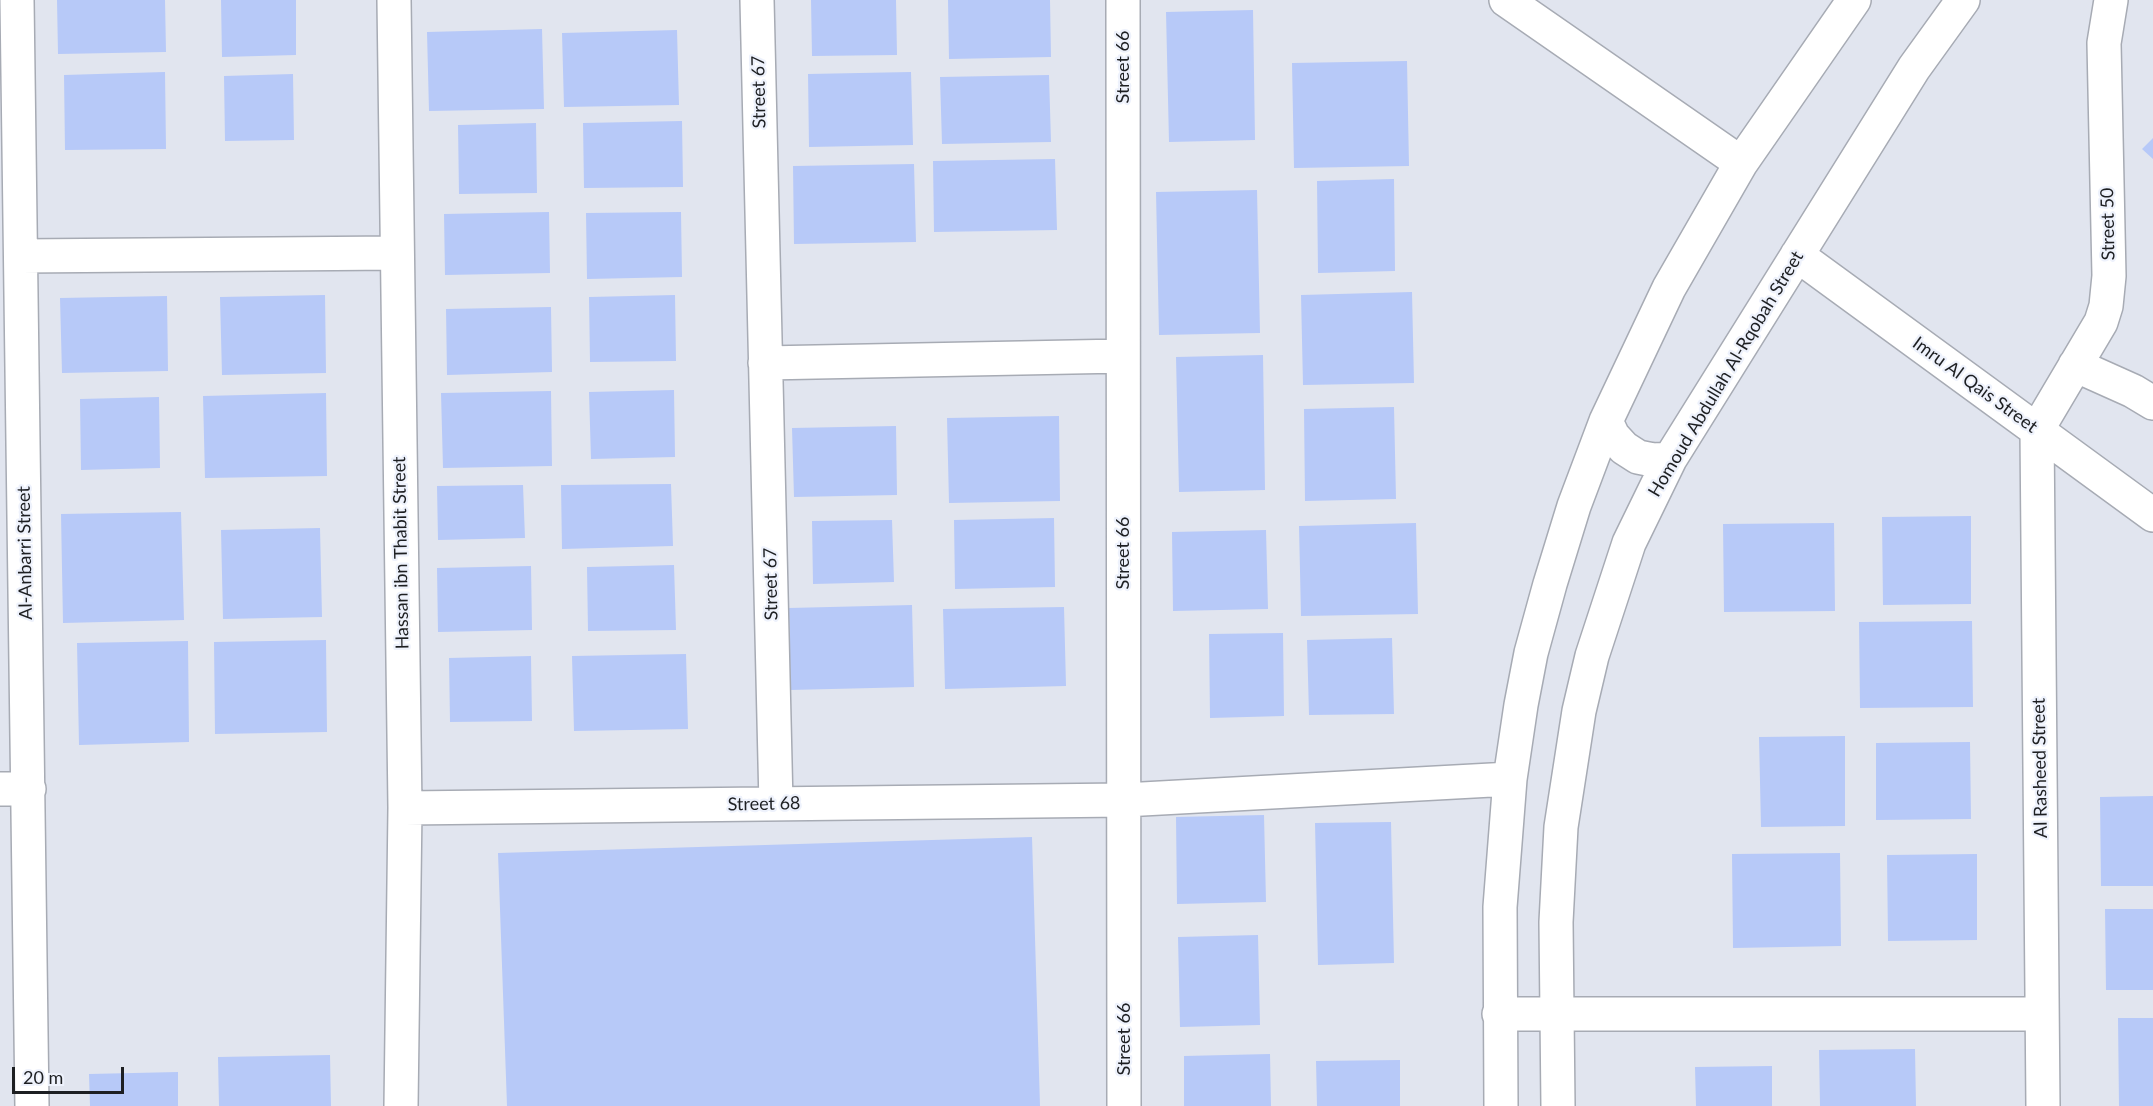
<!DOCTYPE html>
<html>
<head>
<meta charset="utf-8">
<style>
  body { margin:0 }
  #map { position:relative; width:2153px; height:1106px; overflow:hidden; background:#e1e5ef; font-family:Lato,sans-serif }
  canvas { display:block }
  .scale { position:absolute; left:12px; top:1067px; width:112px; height:27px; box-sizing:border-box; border:3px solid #1d1f22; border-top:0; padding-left:8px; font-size:18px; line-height:21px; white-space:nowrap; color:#1d1f22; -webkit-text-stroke:4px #eef2fc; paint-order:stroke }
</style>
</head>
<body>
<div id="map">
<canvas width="2153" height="1106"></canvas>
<div class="scale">20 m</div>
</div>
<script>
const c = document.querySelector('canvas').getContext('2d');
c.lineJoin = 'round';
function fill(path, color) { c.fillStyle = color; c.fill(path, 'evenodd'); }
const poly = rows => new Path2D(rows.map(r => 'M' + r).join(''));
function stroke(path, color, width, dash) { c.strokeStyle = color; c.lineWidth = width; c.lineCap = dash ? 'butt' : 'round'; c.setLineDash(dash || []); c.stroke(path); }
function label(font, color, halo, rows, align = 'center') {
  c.font = font + ' Lato,sans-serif'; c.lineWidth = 4.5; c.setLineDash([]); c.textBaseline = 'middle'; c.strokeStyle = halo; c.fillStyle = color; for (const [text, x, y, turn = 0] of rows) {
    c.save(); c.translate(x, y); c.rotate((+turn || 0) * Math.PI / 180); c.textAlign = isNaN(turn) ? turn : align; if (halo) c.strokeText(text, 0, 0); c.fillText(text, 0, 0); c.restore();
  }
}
const building = poly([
  [57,0,165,0,166,52,58,54],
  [221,0,296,0,296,55,222,57],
  [811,0,896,0,897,55,812,56],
  [948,0,1050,0,1051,57,949,59],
  [1253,10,1255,140,1169,142,1166,12],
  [542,29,544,109,429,111,427,32],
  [677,30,679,105,564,107,562,33],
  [1407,61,1409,166,1294,168,1292,63],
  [165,72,166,149,65,150,64,75],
  [911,72,913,145,809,147,808,74],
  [293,74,294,140,225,141,224,76],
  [1049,75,1051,142,942,144,940,77],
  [682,121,683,187,584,188,583,123],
  [536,123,537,193,459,194,458,125],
  [2153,138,2153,159,2142,149],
  [1055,159,1057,230,934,232,933,161],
  [914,164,916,242,794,244,793,166],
  [1394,179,1395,271,1318,273,1317,181],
  [1257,190,1260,333,1159,335,1156,192],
  [549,212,550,273,445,275,444,214],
  [681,212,682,277,587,279,586,213],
  [1412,292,1414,383,1303,385,1301,295],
  [325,295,326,373,222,375,220,297],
  [675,295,676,361,590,362,589,297],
  [167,296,168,371,62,373,60,298],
  [551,307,552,372,447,375,446,309],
  [1263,355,1265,490,1179,492,1176,357],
  [674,390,675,457,591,459,589,392],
  [551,391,552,466,443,468,441,393],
  [326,393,327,476,205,478,203,396],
  [159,397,160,468,81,470,80,399],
  [1394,407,1396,499,1305,501,1304,409],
  [1059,416,1060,501,949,503,947,418],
  [896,426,897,495,794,497,792,428],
  [671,484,673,546,562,549,561,485],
  [523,485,525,538,438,540,437,486],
  [181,512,184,620,63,623,61,514],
  [1971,516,1971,604,1883,605,1882,517],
  [1054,518,1055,587,955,589,954,520],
  [892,520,894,582,813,584,812,521],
  [1416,523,1418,614,1301,616,1299,526],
  [1834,523,1835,611,1724,612,1723,524],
  [320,528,322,617,223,619,221,530],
  [1266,530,1268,609,1173,611,1172,532],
  [674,565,676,630,588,631,587,567],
  [531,566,532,630,438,632,437,568],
  [912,605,914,687,790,690,789,608],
  [1064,607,1066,686,945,689,943,609],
  [1972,621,1973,707,1860,708,1859,622],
  [1283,633,1284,716,1210,718,1209,634],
  [1392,638,1394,714,1309,715,1307,640],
  [326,640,327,732,215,734,214,642],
  [188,641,189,742,79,745,77,643],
  [686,654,688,729,574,731,572,656],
  [531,656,532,721,450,722,449,658],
  [1845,736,1845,826,1761,827,1759,737],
  [1970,742,1971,819,1876,820,1876,743],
  [2153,796,2153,886,2101,886,2100,797],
  [1264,815,1266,902,1177,904,1176,817],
  [1391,822,1394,963,1318,965,1315,823],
  [1032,837,1040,1106,507,1106,498,853],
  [1840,853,1841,946,1733,948,1732,854],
  [1977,854,1977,940,1888,941,1887,855],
  [2105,909,2153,909,2153,990,2106,990],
  [1258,935,1260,1025,1180,1027,1178,937],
  [2118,1018,2153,1018,2153,1106,2119,1106],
  [1915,1049,1916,1106,1820,1106,1819,1050],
  [1270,1054,1271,1106,1184,1106,1184,1056],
  [330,1055,331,1106,219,1106,218,1057],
  [1400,1060,1400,1106,1317,1106,1316,1061],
  [1772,1066,1772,1106,1696,1106,1695,1067],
  [178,1072,178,1106,90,1106,89,1074]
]);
const minor = poly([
  [17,0,32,1106],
  [394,0,405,808,401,1106],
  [757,0,776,804],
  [1123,0,1124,1106],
  [1506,0,1741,163],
  [1797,255,2153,515],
  [21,256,397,253],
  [765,363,1123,356],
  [2075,365,2133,391,2153,403],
  [1606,421,1613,436,1624,448,1638,457,1653,460,1670,459],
  [0,789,29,789],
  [405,808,1124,800,1510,779],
  [1499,1014,2042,1014],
  [1501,1106,1500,907,1510,779,1521,705,1531,653,1550,584,1574,506,1606,421,1669,288,1741,163,1854,0],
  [1558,1106,1556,922,1561,827,1579,711,1592,656,1629,543,1670,459,1914,68,1963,0],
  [2043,1106,2037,430,2101,322,2106,306,2109,276,2104,43,2111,0]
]);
const streetNames = [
  ["Street 66",1123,67,-90],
  ["Street 67",759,92,-91],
  ["Street 50",2108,224,-91],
  ["Homoud Abdullah Al-Rqobah Street",1726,374,-59],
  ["Imru Al Qais Street",1975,385,36],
  ["Al-Anbarri Street",25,553,-91],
  ["Hassan ibn Thabit Street",401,553,-91],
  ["Street 66",1123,553,-90],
  ["Street 67",771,584,-91],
  ["Al Rasheed Street",2040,768,-91],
  ["Street 68",764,804,-1],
  ["Street 66",1124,1039,-90]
];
fill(building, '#b7c9f8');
stroke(minor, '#a7abb4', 36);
stroke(minor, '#fff', 33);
label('18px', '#1d1f22', '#eef2fc', streetNames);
</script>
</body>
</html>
